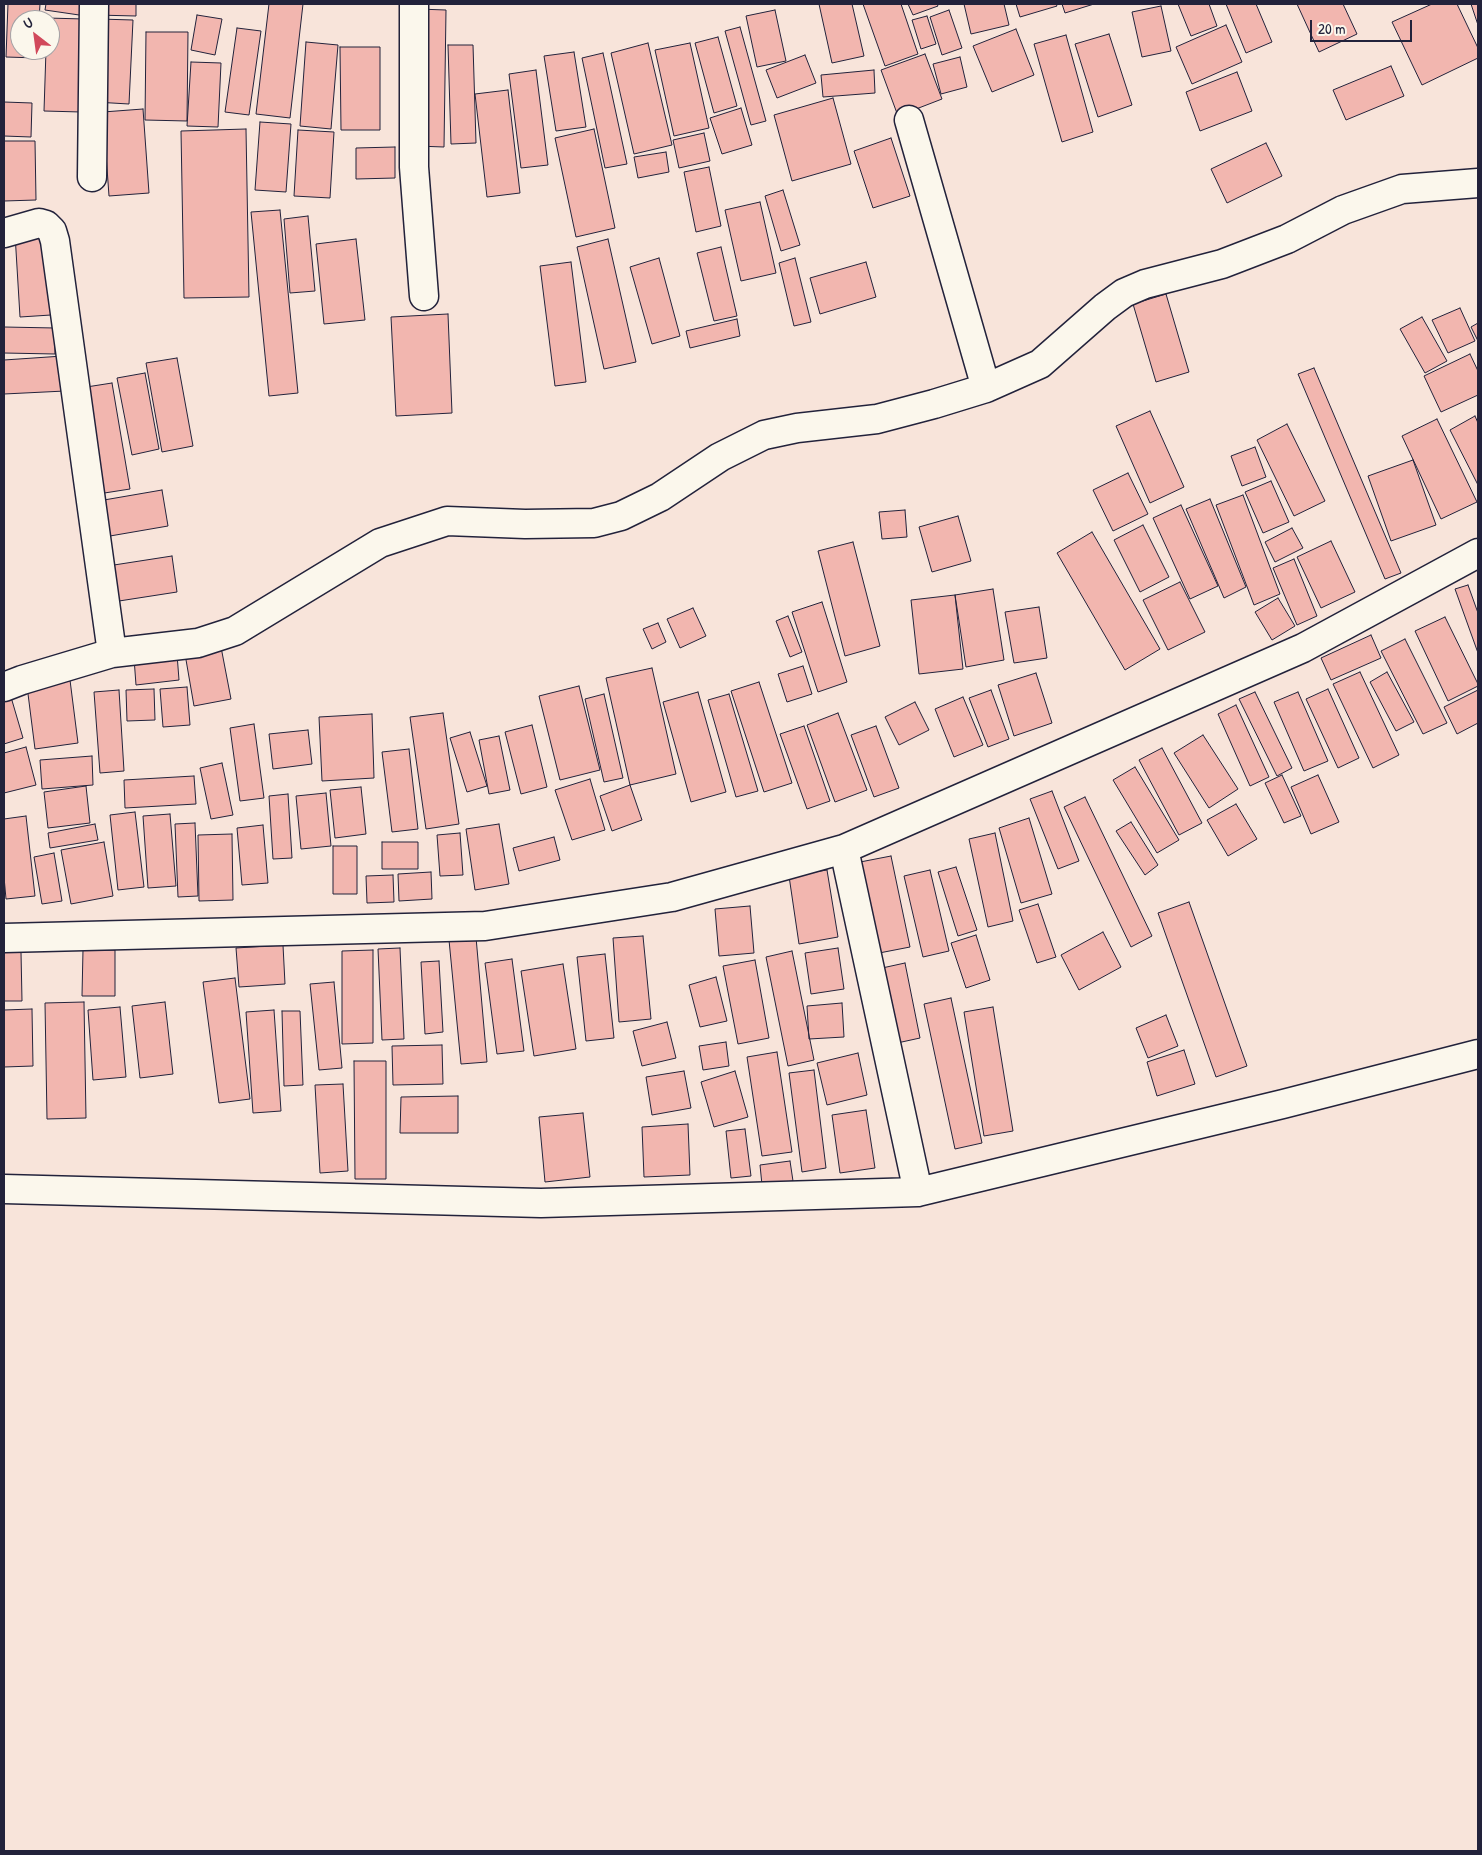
<!DOCTYPE html>
<html>
<head>
<meta charset="utf-8">
<style>
  body { margin:0 }
  #map { position:relative; width:1482px; height:1855px; overflow:hidden; background:#f8e4da; font-family:"Patrick Hand",sans-serif }
  canvas { display:block }
  .frame { position:absolute; inset:0; border:5px solid #22223b; pointer-events:none }
  .north { position:absolute; left:10px; top:10px; width:50px; height:50px; box-sizing:border-box; background:#fbf7ec; border:1px solid #a4a2a5; border-radius:50%; rotate:330deg; font-size:14px; font-weight:700; line-height:20px; text-align:center; color:#22223b }
  .north::after { content:''; display:block; margin:auto; width:18px; height:22px; background:#d1495b; clip-path:polygon(50% 0,100% 100%,50% 72%,0 100%) }
  .scale { position:absolute; left:1310px; top:20px; width:102px; height:22px; box-sizing:border-box; border:2px solid #22223b; border-top:0; padding-left:6px; font-size:15px; line-height:18px; white-space:nowrap; color:#22223b; -webkit-text-stroke:4px #fbf7ec; paint-order:stroke }
</style>
</head>
<body>
<div id="map">
<canvas width="1482" height="1855"></canvas>
<div class="frame"></div>
<div class="north">U</div>
<div class="scale">20 m</div>
</div>
<script>
const c = document.querySelector('canvas').getContext('2d');
c.lineJoin = 'round';
function fill(path, color) { c.fillStyle = color; c.fill(path, 'evenodd'); }
const poly = rows => new Path2D(rows.map(r => 'M' + r).join(''));
function stroke(path, color, width, dash) { c.strokeStyle = color; c.lineWidth = width; c.lineCap = dash ? 'butt' : 'round'; c.setLineDash(dash || []); c.stroke(path); }
const building = poly([
  [8,4,40,4,39,20,20,20,20,50,38,50,38,58,6,57,8,4],
  [46,4,88,4,86,16,45,10,46,4],
  [96,4,136,4,136,16,96,15,96,4],
  [269,4,303,4,290,118,256,114,269,4],
  [819,4,852,4,864,56,832,63,819,4],
  [863,4,901,4,918,54,885,66,863,4],
  [908,4,937,4,938,6,913,15,908,4],
  [964,4,1004,4,1009,25,971,34,964,4],
  [1016,4,1056,4,1057,6,1020,17,1016,4],
  [1062,4,1094,4,1065,13,1062,4],
  [1178,4,1209,4,1217,26,1191,36,1178,4],
  [1226,4,1256,4,1272,42,1246,53,1226,4],
  [1297,4,1343,4,1357,34,1319,52,1297,4],
  [1432,4,1457,4,1478,48,1478,58,1422,85,1392,22,1432,4],
  [1471,4,1478,4,1478,25,1471,4],
  [1161,6,1171,51,1142,57,1132,12,1161,6],
  [418,9,446,10,444,147,416,146,418,9],
  [775,10,786,61,757,67,746,16,775,10],
  [949,10,962,48,942,55,930,17,949,10],
  [197,15,222,19,215,55,191,50,197,15],
  [927,16,936,44,921,49,912,20,927,16],
  [47,18,84,19,81,112,44,111,46,50,50,50,50,20,47,20,47,18],
  [99,19,133,20,129,104,95,102,99,19],
  [1226,25,1242,62,1192,84,1176,47,1226,25],
  [740,27,766,121,751,125,725,31,740,27],
  [237,28,261,31,249,115,225,112,237,28],
  [1016,29,1034,75,992,92,973,46,1016,29],
  [146,32,188,32,187,121,145,120,146,32],
  [1109,34,1132,105,1098,117,1075,44,1109,34],
  [1066,35,1093,132,1062,142,1034,44,1066,35],
  [718,37,737,106,714,113,695,43,718,37],
  [306,42,338,45,331,129,300,126,306,42],
  [648,43,672,145,634,154,611,53,648,43],
  [690,43,709,128,674,136,655,50,690,43],
  [448,45,473,45,476,143,451,144,448,45],
  [340,47,380,47,380,130,341,130,340,47],
  [574,52,586,127,556,131,544,56,574,52],
  [603,53,627,164,605,168,582,58,603,53],
  [925,54,942,99,898,116,881,70,925,54],
  [805,55,816,83,777,98,766,70,805,55],
  [960,57,967,87,941,94,933,64,960,57],
  [191,62,221,63,218,127,187,126,191,62],
  [1391,66,1404,96,1346,120,1333,90,1391,66],
  [536,70,548,165,521,168,509,74,536,70],
  [874,70,875,93,823,97,821,75,874,70],
  [1237,72,1252,111,1200,131,1186,92,1237,72],
  [508,90,520,193,487,197,475,94,508,90],
  [833,98,851,164,792,181,774,115,833,98],
  [4,102,32,103,31,137,4,136,4,102],
  [741,108,752,145,722,154,710,118,741,108],
  [143,109,149,193,109,196,103,112,143,109],
  [260,122,291,124,286,192,255,190,260,122],
  [246,129,249,297,184,298,181,131,246,129],
  [594,129,615,228,576,237,555,138,594,129],
  [298,130,334,132,330,198,294,196,298,130],
  [704,133,710,161,679,168,673,140,704,133],
  [891,138,910,196,873,208,854,151,891,138],
  [4,141,35,141,36,200,4,201,4,141],
  [1266,143,1282,176,1227,203,1211,169,1266,143],
  [395,147,395,178,356,179,356,148,395,147],
  [666,152,669,172,638,178,634,157,666,152],
  [709,167,721,226,696,232,684,172,709,167],
  [783,190,800,245,781,251,765,196,783,190],
  [760,202,776,273,741,281,725,210,760,202],
  [280,210,298,393,269,396,251,212,280,210],
  [308,216,315,291,290,293,284,219,308,216],
  [46,232,51,315,20,317,15,234,46,232],
  [356,239,365,320,324,324,316,244,356,239],
  [608,239,636,362,604,369,577,247,608,239],
  [721,247,737,316,714,321,697,253,721,247],
  [659,258,680,336,652,344,630,267,659,258],
  [795,258,811,322,794,326,779,263,795,258],
  [571,262,586,382,555,386,540,266,571,262],
  [866,262,876,297,820,314,810,278,866,262],
  [1166,294,1189,372,1156,382,1133,304,1166,294],
  [1460,308,1475,341,1448,353,1432,320,1460,308],
  [448,314,452,413,396,416,391,317,448,314],
  [1422,317,1447,361,1425,373,1400,329,1422,317],
  [737,319,740,336,690,348,686,331,737,319],
  [1478,323,1478,341,1471,327,1478,323],
  [4,327,55,328,55,354,4,353,4,327],
  [1470,354,1478,371,1478,395,1441,412,1424,376,1470,354],
  [63,356,65,391,4,394,4,360,63,356],
  [177,358,193,446,162,452,146,363,177,358],
  [1314,368,1401,573,1385,579,1298,374,1314,368],
  [145,373,159,449,132,455,117,378,145,373],
  [112,383,130,489,98,494,80,388,112,383],
  [1150,411,1184,487,1150,503,1116,426,1150,411],
  [1475,416,1478,423,1478,485,1450,430,1475,416],
  [1437,419,1477,502,1441,519,1402,436,1437,419],
  [1287,424,1325,501,1294,516,1257,440,1287,424],
  [1255,447,1266,477,1242,486,1231,456,1255,447],
  [1413,460,1436,525,1391,541,1368,476,1413,460],
  [1128,473,1148,514,1113,531,1093,490,1128,473],
  [1271,481,1289,522,1263,533,1245,492,1271,481],
  [162,490,168,526,110,536,104,500,162,490],
  [1243,495,1280,594,1254,605,1216,505,1243,495],
  [1210,499,1246,587,1224,598,1186,509,1210,499],
  [1181,505,1218,586,1190,599,1153,518,1181,505],
  [905,510,907,537,882,539,879,512,905,510],
  [958,516,971,561,932,572,919,527,958,516],
  [1143,525,1169,577,1140,592,1114,540,1143,525],
  [1292,528,1303,548,1275,562,1265,542,1292,528],
  [1092,532,1160,649,1125,670,1057,553,1092,532],
  [1331,541,1355,592,1321,608,1297,557,1331,541],
  [853,542,880,646,845,656,818,551,853,542],
  [172,556,177,592,119,601,114,565,172,556],
  [1294,559,1317,616,1297,625,1273,568,1294,559],
  [1180,582,1205,632,1168,650,1143,600,1180,582],
  [1468,585,1478,613,1478,653,1455,589,1468,585],
  [993,589,1004,660,966,667,955,595,993,589],
  [955,595,963,669,919,674,911,600,955,595],
  [1278,598,1295,626,1272,640,1255,612,1278,598],
  [822,602,847,682,818,692,792,612,822,602],
  [1039,607,1047,658,1014,663,1005,612,1039,607],
  [693,608,706,636,680,648,667,619,693,608],
  [788,616,802,652,790,657,776,621,788,616],
  [1445,617,1478,684,1478,686,1448,701,1415,631,1445,617],
  [658,623,666,642,652,649,643,629,658,623],
  [1371,635,1381,658,1331,680,1321,658,1371,635],
  [1405,639,1447,723,1423,734,1381,651,1405,639],
  [221,647,231,699,194,706,185,654,221,647],
  [177,654,179,680,136,685,134,658,177,654],
  [803,666,812,694,787,702,778,674,803,666],
  [652,668,676,774,630,785,606,678,652,668],
  [1360,672,1399,755,1373,768,1333,684,1360,672],
  [1387,672,1414,722,1396,731,1370,682,1387,672],
  [1036,673,1052,723,1014,736,998,685,1036,673],
  [70,680,78,743,35,749,27,686,70,680],
  [759,682,792,783,764,792,731,691,759,682],
  [579,686,600,770,560,780,539,696,579,686],
  [187,687,190,725,163,727,160,689,187,687],
  [154,689,155,720,127,721,126,690,154,689],
  [1328,689,1359,758,1338,768,1306,699,1328,689],
  [119,690,124,771,100,773,94,692,119,690],
  [991,690,1009,739,988,747,969,698,991,690],
  [1478,690,1478,723,1457,734,1444,707,1478,690],
  [698,692,726,792,691,802,663,702,698,692],
  [1255,692,1292,768,1277,776,1239,699,1255,692],
  [1298,692,1328,761,1304,771,1274,702,1298,692],
  [604,694,623,778,604,782,585,699,604,694],
  [729,694,758,791,736,797,708,700,729,694],
  [11,697,23,738,4,744,4,700,11,697],
  [963,697,983,745,954,757,935,709,963,697],
  [915,702,929,730,899,745,885,717,915,702],
  [1236,705,1269,777,1250,786,1218,714,1236,705],
  [443,713,459,824,426,829,410,717,443,713],
  [838,713,867,790,835,802,807,725,838,713],
  [372,714,374,778,322,781,319,717,372,714],
  [254,724,264,798,240,801,230,728,254,724],
  [532,725,547,787,521,794,505,732,532,725],
  [804,726,830,801,807,809,780,734,804,726],
  [876,726,899,788,874,797,851,735,876,726],
  [308,730,312,764,273,769,269,734,308,730],
  [470,732,487,786,467,792,450,738,470,732],
  [1203,735,1238,789,1209,808,1174,753,1203,735],
  [499,736,510,790,489,794,479,740,499,736],
  [26,747,36,785,4,793,4,753,26,747],
  [1162,748,1202,823,1179,835,1139,760,1162,748],
  [409,749,418,829,392,832,382,752,409,749],
  [92,756,93,785,42,789,40,760,92,756],
  [222,763,233,815,211,819,200,768,222,763],
  [1135,767,1179,840,1157,853,1113,780,1135,767],
  [1282,775,1301,816,1284,823,1265,783,1282,775],
  [1318,775,1339,822,1311,834,1291,787,1318,775],
  [194,776,196,804,125,808,124,780,194,776],
  [590,779,605,830,572,840,555,790,590,779],
  [630,785,642,820,612,831,600,796,630,785],
  [86,786,90,823,48,828,44,792,86,786],
  [361,787,366,834,335,838,330,790,361,787],
  [1052,791,1079,861,1058,869,1030,799,1052,791],
  [326,793,331,846,301,849,296,796,326,793],
  [288,794,292,858,273,859,269,796,288,794],
  [1085,797,1152,936,1131,947,1064,807,1085,797],
  [1236,804,1257,839,1228,856,1207,820,1236,804],
  [135,812,144,887,118,890,110,815,135,812],
  [170,814,176,886,148,888,143,816,170,814],
  [26,816,35,896,6,899,4,877,4,819,26,816],
  [1029,818,1052,894,1021,903,999,828,1029,818],
  [1131,822,1158,865,1145,875,1116,831,1131,822],
  [195,823,198,896,178,897,175,824,195,823],
  [95,824,98,840,50,848,48,833,95,824],
  [499,824,509,884,475,890,466,829,499,824],
  [263,825,268,883,242,885,237,828,263,825],
  [460,833,463,875,440,876,437,835,460,833],
  [995,833,1013,921,988,927,969,839,995,833],
  [232,834,233,900,199,901,198,835,232,834],
  [554,837,560,860,519,871,513,848,554,837],
  [104,842,113,896,71,904,61,850,104,842],
  [382,842,418,842,418,869,382,869,382,842],
  [333,846,357,846,357,894,333,894,333,846],
  [54,853,62,901,42,904,34,857,54,853],
  [891,856,910,947,874,954,855,863,891,856],
  [956,867,977,930,958,936,938,872,956,867],
  [827,870,838,937,799,944,789,876,827,870],
  [930,870,949,951,923,957,904,876,930,870],
  [431,872,432,899,399,901,398,874,431,872],
  [393,875,394,902,367,903,366,876,393,875],
  [1189,902,1247,1066,1216,1077,1158,913,1189,902],
  [1038,904,1056,957,1037,963,1019,910,1038,904],
  [750,906,754,953,719,956,715,909,750,906],
  [1103,932,1121,967,1079,990,1061,955,1103,932],
  [976,935,990,980,966,988,951,943,976,935],
  [643,936,651,1019,619,1022,613,938,643,936],
  [476,937,487,1062,461,1064,449,940,476,937],
  [283,945,285,984,239,987,236,948,283,945],
  [400,948,404,1039,382,1040,378,949,400,948],
  [838,948,844,989,811,994,805,953,838,948],
  [83,950,115,950,115,996,82,996,83,950],
  [373,950,373,1043,342,1044,342,951,373,950],
  [792,951,814,1060,788,1066,766,957,792,951],
  [4,952,21,952,22,1001,4,1001,4,952],
  [605,954,614,1038,586,1041,577,957,605,954],
  [512,959,524,1051,497,1054,485,963,512,959],
  [755,960,769,1038,738,1044,723,966,755,960],
  [439,961,443,1032,425,1034,421,962,439,961],
  [905,963,920,1038,888,1045,873,970,905,963],
  [563,964,576,1049,534,1056,521,971,563,964],
  [716,977,727,1021,700,1027,689,985,716,977],
  [235,978,250,1099,219,1103,203,982,235,978],
  [334,982,342,1068,319,1070,310,984,334,982],
  [951,998,982,1143,955,1149,924,1004,951,998],
  [84,1002,86,1118,47,1119,45,1003,84,1002],
  [165,1002,173,1074,140,1078,132,1006,165,1002],
  [842,1003,844,1037,809,1039,807,1006,842,1003],
  [120,1007,126,1077,93,1080,88,1010,120,1007],
  [993,1007,1013,1131,984,1136,964,1012,993,1007],
  [32,1009,33,1066,4,1067,4,1010,32,1009],
  [274,1010,281,1111,253,1113,246,1012,274,1010],
  [282,1011,300,1011,303,1085,284,1086,282,1011],
  [1166,1015,1178,1046,1148,1058,1136,1028,1166,1015],
  [667,1022,676,1058,642,1066,633,1031,667,1022],
  [726,1042,729,1066,703,1070,699,1046,726,1042],
  [442,1045,443,1084,393,1085,392,1046,442,1045],
  [1184,1050,1195,1084,1157,1096,1147,1062,1184,1050],
  [777,1052,792,1152,762,1156,747,1057,777,1052],
  [858,1053,867,1095,827,1105,817,1063,858,1053],
  [354,1061,386,1061,386,1179,355,1179,354,1061],
  [814,1070,826,1168,802,1172,789,1073,814,1070],
  [684,1071,691,1108,652,1115,646,1077,684,1071],
  [735,1071,748,1117,714,1127,701,1082,735,1071],
  [343,1084,348,1171,320,1173,315,1085,343,1084],
  [458,1096,458,1133,400,1133,401,1097,458,1096],
  [866,1110,875,1168,840,1173,832,1115,866,1110],
  [583,1113,590,1177,545,1182,539,1117,583,1113],
  [688,1124,690,1175,644,1177,642,1127,688,1124],
  [745,1129,751,1176,731,1178,726,1131,745,1129],
  [790,1161,793,1181,762,1185,760,1165,790,1161]
]);
const minor = poly([
  [414,4,414,167,424,296],
  [909,120,986,388],
  [92,177,94,4],
  [4,233,39,223,46,225,52,231,55,241,112,653],
  [4,687,22,680,112,653,198,643,235,631,380,543,447,521,525,524,594,523,621,516,660,497,720,457,764,435,797,428,877,419,934,404,986,388,1040,364,1105,307,1124,293,1145,284,1222,264,1287,239,1343,210,1402,189,1478,183],
  [844,849,918,1192],
  [4,938,485,926,672,897,844,849,1303,648,1478,553],
  [4,1189,541,1203,918,1192,1283,1104,1478,1054]
]);
fill(building, '#f2b6af');
stroke(building, '#22223b', 1);
stroke(minor, '#22223b', 31);
stroke(minor, '#fbf7ec', 28);
</script>
</body>
</html>
